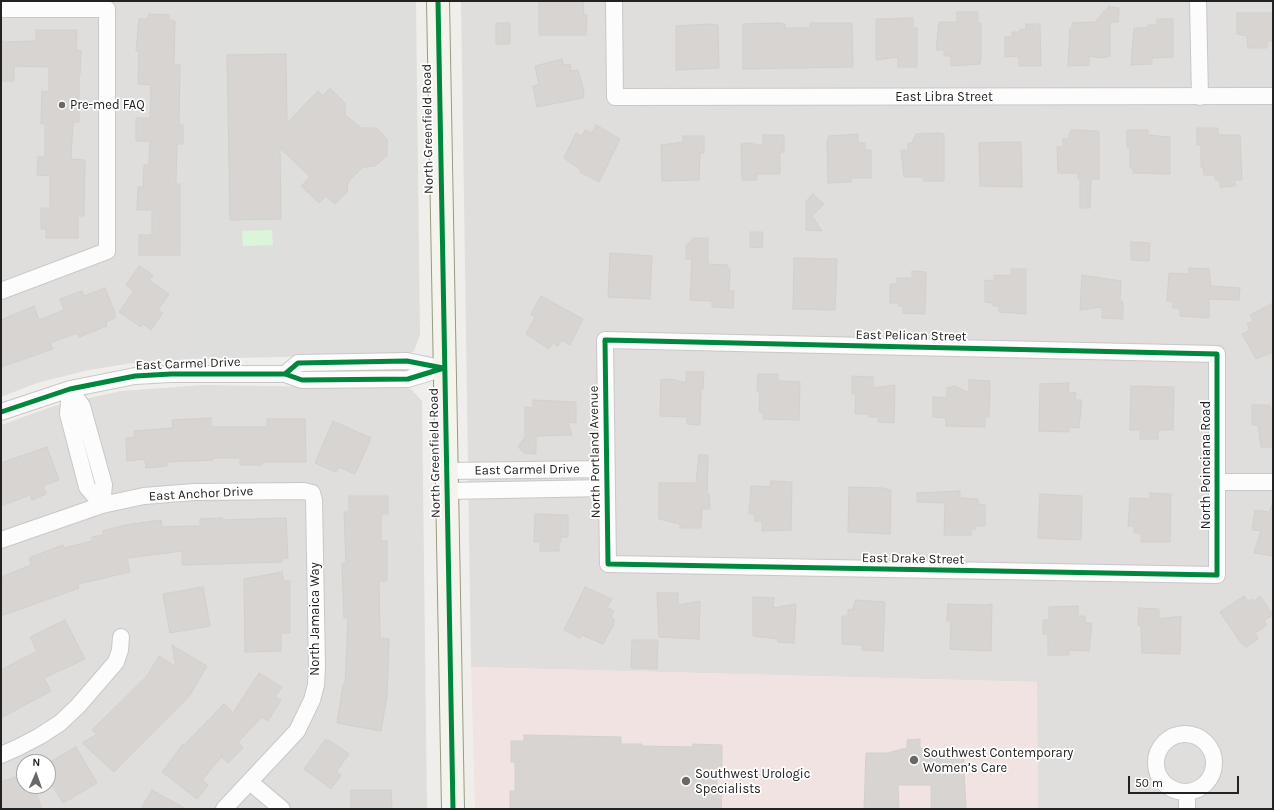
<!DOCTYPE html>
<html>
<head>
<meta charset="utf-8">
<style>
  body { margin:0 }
  #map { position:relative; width:1274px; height:810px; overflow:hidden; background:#f0eeeb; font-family:Karla,sans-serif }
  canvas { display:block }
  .frame { position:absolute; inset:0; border:2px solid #222; pointer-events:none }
  .north { position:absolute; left:16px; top:754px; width:40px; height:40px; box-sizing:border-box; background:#fff; border:1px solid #a7a7a7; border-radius:50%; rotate:2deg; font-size:11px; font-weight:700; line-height:16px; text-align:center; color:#222 }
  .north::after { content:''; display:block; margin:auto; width:14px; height:18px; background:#6a6968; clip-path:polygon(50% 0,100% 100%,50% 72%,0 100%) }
  .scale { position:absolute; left:1128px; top:776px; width:111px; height:18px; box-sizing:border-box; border:2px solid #222; border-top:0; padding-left:5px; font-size:12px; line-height:14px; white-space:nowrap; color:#222; -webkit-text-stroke:3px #fff; paint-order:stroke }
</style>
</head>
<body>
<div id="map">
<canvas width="1274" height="810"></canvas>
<div class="frame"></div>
<div class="north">N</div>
<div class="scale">50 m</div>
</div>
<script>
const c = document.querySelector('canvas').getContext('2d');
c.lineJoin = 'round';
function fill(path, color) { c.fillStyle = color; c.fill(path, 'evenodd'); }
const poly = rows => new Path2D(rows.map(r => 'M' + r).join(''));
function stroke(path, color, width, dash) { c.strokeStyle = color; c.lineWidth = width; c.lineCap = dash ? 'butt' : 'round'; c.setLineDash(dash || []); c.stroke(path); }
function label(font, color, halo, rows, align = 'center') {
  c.font = font + ' Karla,sans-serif'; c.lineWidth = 3.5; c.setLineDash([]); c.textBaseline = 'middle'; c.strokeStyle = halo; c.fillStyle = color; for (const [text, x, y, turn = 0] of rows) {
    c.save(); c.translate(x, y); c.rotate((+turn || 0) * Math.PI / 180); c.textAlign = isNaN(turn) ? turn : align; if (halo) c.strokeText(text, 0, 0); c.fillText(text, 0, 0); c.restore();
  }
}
const residential = poly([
  [1,1,192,1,192,359,132,363,89,370,37,383,1,397],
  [461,1,1273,1,1273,809,1038,809,1036,682,471,667],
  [203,385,405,388,411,389,422,401,427,809,1,809,1,425,54,406,121,391],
  [24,762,48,762,48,786,24,786]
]);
const commercial = poly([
  [471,667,1037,682,1038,809,475,809]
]);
const religious = poly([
  [192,1,416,1,420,335,414,351,408,354,192,359]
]);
const park = poly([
  [272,230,273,245,243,246,242,231]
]);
const building = poly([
  [539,1,583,1,584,15,587,15,586,35,539,35,539,1],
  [1109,6,1109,7,1119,8,1118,22,1110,22,1110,56,1102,58,1089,56,1089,65,1068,66,1070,28,1072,28,1072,23,1095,22,1109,6],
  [957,12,978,12,978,23,981,23,981,59,980,64,951,66,951,56,944,56,944,50,936,50,939,22,957,22,957,12],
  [1237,13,1273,13,1273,41,1267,41,1267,48,1248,48,1247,36,1237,34,1237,13],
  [149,14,169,15,169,20,175,21,174,65,180,65,179,125,183,125,183,144,177,144,176,184,180,184,180,255,139,255,139,235,152,235,152,210,137,210,138,187,143,187,144,165,149,165,150,141,136,141,136,118,150,118,151,85,138,84,139,51,136,51,139,19,148,19,149,14],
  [913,18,913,28,917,28,917,67,898,67,898,57,876,60,876,19,913,18],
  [1157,19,1173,19,1173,57,1152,58,1152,64,1131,65,1134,28,1148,28,1148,25,1157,25,1157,19],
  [496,23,510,23,510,44,496,44,496,23],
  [777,23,785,24,785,28,810,28,810,23,852,23,853,67,743,69,743,24,777,23],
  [710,24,718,25,719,68,676,70,676,26,710,24],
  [1026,24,1040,24,1041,66,1019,66,1019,56,1005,57,1005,37,1012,37,1012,32,1019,32,1020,29,1026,30,1026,24],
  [36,30,77,30,76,50,81,50,80,75,79,75,79,122,73,122,71,159,85,160,84,216,78,216,78,238,46,238,46,229,41,229,41,208,50,208,50,176,37,175,38,157,45,157,45,124,41,124,42,91,49,92,49,67,14,66,14,81,1,81,1,42,36,41,36,30],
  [286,54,287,123,318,91,323,96,330,88,345,103,345,115,361,128,376,128,387,139,387,156,375,166,363,167,348,182,347,192,335,204,326,196,319,203,301,186,310,177,280,148,281,219,230,220,227,55,286,54],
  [562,59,563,65,570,64,571,71,578,70,584,91,583,98,537,107,533,86,539,85,535,66,562,59],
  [596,125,620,139,599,182,580,172,581,170,564,158,576,133,582,136,585,130,592,133,596,125],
  [1197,128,1218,128,1218,135,1240,135,1242,180,1235,180,1235,186,1220,187,1220,180,1215,180,1215,175,1204,175,1203,166,1201,167,1201,145,1197,145,1197,128],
  [1071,130,1099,131,1099,179,1091,179,1090,208,1080,208,1080,179,1078,179,1078,173,1058,173,1057,147,1063,147,1063,139,1068,139,1071,130],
  [1127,130,1148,130,1148,135,1170,137,1170,174,1133,173,1133,168,1130,168,1130,147,1127,147,1127,130],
  [937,133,944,134,944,181,924,181,923,177,904,177,901,150,908,150,908,143,912,143,916,134,937,133],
  [858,134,858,143,865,143,865,150,871,150,871,178,851,178,851,182,828,183,827,141,829,136,858,134],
  [763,135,784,135,784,152,780,152,780,174,757,174,757,180,742,180,741,144,749,143,763,146,763,135],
  [683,136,704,136,704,153,700,153,699,180,662,181,661,145,683,142,683,136],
  [1015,142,1021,142,1022,187,980,186,979,143,1015,142],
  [813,194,824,204,812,216,822,231,806,230,806,201,813,194],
  [750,232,763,232,762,248,750,247,750,232],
  [694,238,708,238,708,264,728,265,728,269,730,269,729,291,734,291,733,308,712,307,712,301,690,300,692,259,686,259,686,245,694,238],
  [1131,242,1150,243,1149,261,1131,260,1131,242],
  [610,253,652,256,650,299,608,297,610,253],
  [794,258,837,259,835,310,793,309,794,258],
  [139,266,153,275,149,280,169,294,158,310,163,313,151,330,143,324,141,327,119,312,134,291,126,285,139,266],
  [1189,268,1209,269,1211,286,1240,288,1239,300,1209,299,1209,318,1180,316,1180,308,1173,308,1173,301,1167,301,1169,273,1189,274,1189,268],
  [1011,269,1026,269,1026,314,999,312,999,306,993,306,993,303,985,302,985,280,994,281,994,275,1011,276,1011,269],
  [912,271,926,272,925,314,903,313,903,306,898,306,898,303,890,303,890,284,897,284,897,278,912,278,912,271],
  [1082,275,1121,281,1120,301,1123,302,1123,319,1102,318,1102,307,1080,310,1082,275],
  [105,288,115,313,115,318,106,322,107,326,79,337,77,333,50,343,53,349,1,367,1,320,34,306,39,320,64,310,60,299,82,291,84,296,105,288],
  [541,296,583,319,570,345,562,340,558,346,553,343,549,349,526,334,535,317,531,314,541,296],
  [1273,303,1273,352,1256,359,1242,334,1250,330,1247,324,1253,321,1250,315,1273,303],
  [686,372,704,372,703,389,701,389,700,425,687,424,687,417,660,416,661,380,671,379,686,383,686,372],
  [758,374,778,374,778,381,800,382,799,420,763,419,763,412,759,412,760,391,757,391,758,374],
  [852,376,873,377,873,388,895,385,894,423,878,422,878,417,869,417,869,414,855,414,856,394,852,394,852,376],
  [969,380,990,381,989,417,985,417,985,427,946,426,946,418,933,417,933,397,947,398,947,388,955,386,969,393,969,380],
  [1069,383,1068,392,1076,393,1075,400,1082,400,1079,428,1069,427,1069,432,1039,431,1040,384,1069,383],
  [1131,386,1174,387,1173,430,1158,430,1158,439,1140,439,1140,430,1130,430,1131,386],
  [533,400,576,402,576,423,568,422,572,435,536,436,536,454,524,453,518,447,525,437,525,407,533,408,533,400],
  [1252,405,1270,405,1270,408,1273,408,1273,447,1261,447,1258,425,1252,425,1252,405],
  [211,418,211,427,267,427,267,419,305,419,306,462,262,462,262,465,240,465,240,458,213,458,213,460,167,462,167,466,146,468,145,459,127,461,126,438,135,437,134,431,173,428,172,420,211,418],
  [333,421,371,438,355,474,339,467,336,472,315,463,333,421],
  [47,447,59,480,43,486,46,494,32,500,30,495,1,506,1,463,47,447],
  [699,455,708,455,707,494,709,494,710,509,702,509,701,528,680,528,680,524,659,519,659,483,696,483,699,455],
  [771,481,792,482,791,530,762,531,762,521,755,521,755,514,749,514,751,486,770,487,771,481],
  [849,487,883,488,891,490,890,534,848,532,849,487],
  [960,491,960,498,978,499,978,504,985,505,985,526,976,526,976,529,971,529,971,535,944,535,945,503,917,502,917,493,960,491],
  [1150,493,1171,494,1170,542,1141,542,1141,533,1134,533,1134,526,1128,526,1130,498,1150,499,1150,493],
  [1040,494,1082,496,1081,540,1038,538,1040,494],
  [349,496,388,496,388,514,381,514,381,541,387,541,387,581,379,581,380,638,389,639,387,696,381,731,337,723,343,685,345,685,348,618,344,618,342,563,346,563,344,512,349,512,349,496],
  [1273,503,1273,556,1254,553,1261,531,1252,530,1255,510,1269,512,1273,503],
  [535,514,568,515,568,537,561,537,561,542,559,542,559,551,540,551,540,542,534,542,535,514],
  [222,518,222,520,286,518,288,558,282,558,282,562,182,565,182,551,127,558,130,572,78,584,79,588,1,616,1,577,31,565,29,558,63,545,64,548,92,541,92,537,104,535,103,531,125,525,161,520,162,527,200,526,200,519,222,518],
  [282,572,283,581,290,581,290,633,281,633,281,651,245,652,244,579,282,572],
  [203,587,210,626,170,633,163,594,203,587],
  [585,587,612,599,607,607,614,611,611,617,614,619,614,624,603,644,582,635,580,638,564,630,585,587],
  [657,593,678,593,678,605,700,601,699,639,659,637,657,593],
  [1244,596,1248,602,1252,599,1253,602,1260,596,1273,615,1264,620,1267,625,1255,633,1258,639,1246,647,1241,643,1220,612,1244,596],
  [753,597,774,598,773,608,796,604,794,643,778,642,778,639,753,636,753,597],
  [856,600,885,602,883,651,862,650,862,645,842,644,842,616,848,616,848,609,852,610,856,600],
  [948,604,984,605,992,604,991,651,950,649,951,621,947,621,948,604],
  [1078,606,1078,616,1085,616,1085,623,1092,623,1089,651,1069,650,1069,655,1048,655,1048,634,1043,634,1043,620,1049,620,1049,607,1078,606],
  [1139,608,1159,609,1159,619,1181,616,1180,654,1142,653,1141,626,1138,625,1139,608],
  [65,620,85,659,44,678,51,691,1,718,1,670,37,651,30,637,65,620],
  [632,640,658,640,657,669,631,668,632,640],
  [172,645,207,666,190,695,114,772,82,743,97,734,92,730,147,676,159,656,176,667,172,645],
  [259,673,282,687,275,697,281,700,268,721,262,717,238,742,243,748,228,763,221,757,202,780,208,785,197,799,162,772,183,744,184,745,224,704,233,713,259,673],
  [524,735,621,737,621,744,642,744,642,746,693,747,693,744,722,745,722,769,717,768,717,794,722,794,721,809,510,809,510,791,515,791,515,762,511,762,511,741,524,741,524,735],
  [920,739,920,748,942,752,963,751,966,809,931,809,931,785,898,785,899,809,864,809,866,753,887,753,907,748,907,740,920,739],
  [325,740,329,740,349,754,336,772,341,775,331,789,304,769,325,740],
  [76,747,97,783,63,803,48,778,48,763,76,747],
  [24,774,24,786,34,786,42,809,1,809,1,782,24,774],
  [152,790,186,809,141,809,152,790],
  [351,790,391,790,392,809,351,809,351,790]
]);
const minor = poly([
  [614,1,615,97,1273,96],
  [1198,1,1200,97],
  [1,9,107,9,107,251,1,291],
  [605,340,1217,354,1217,575,608,564,605,340],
  [285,374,298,363,407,361,441,368],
  [70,389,68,414,87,487,102,505],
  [70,389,82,406,104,485,102,505],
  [1,412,70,389,135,376,171,374,285,374,302,380,408,379,444,368],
  [447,471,606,469],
  [1218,482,1273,482],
  [447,491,607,488],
  [1,540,102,505,144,496,194,492,304,491,312,493,314,500,317,667,316,685,312,700,297,731,224,809],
  '1156 763a29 29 0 1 1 58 0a29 29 0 1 1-58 0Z',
  [1,755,19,747,40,736,60,723,78,706,116,662,120,650,121,637],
  [250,782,282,809],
  [1187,792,1187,809]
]);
const secondary = poly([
  [438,1,453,809]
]);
const cycleway = poly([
  [438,1,453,809],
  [605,340,1217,354,1217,575,608,564,605,340],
  [285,374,298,363,407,361,443,368],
  [1,412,70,389,135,376,171,374,285,374,302,380,408,379,444,368]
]);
const markers = [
  [62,105,4,"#6a6968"],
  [914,760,5,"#6a6968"],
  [686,781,5,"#6a6968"]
];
const streetNames = [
  ["East Libra Street",944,97],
  ["North Greenfield Road",428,129,-91],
  ["East Pelican Street",911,336,1],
  ["East Carmel Drive",188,364,-2],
  ["North Portland Avenue",595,452,-91],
  ["North Greenfield Road",435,453,-91],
  ["North Poinciana Road",1206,465,-90],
  ["East Carmel Drive",527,470,-1],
  ["East Anchor Drive",201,494,-3],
  ["East Drake Street",913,559,1],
  ["North Jamaica Way",315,619,-90]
];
const poiNames = [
  ["Pre-med FAQ",70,105],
  ["Southwest Contemporary",923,753],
  ["Women’s Care",923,768],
  ["Southwest Urologic",695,774],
  ["Specialists",695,789]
];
fill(residential, '#dfdedc');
fill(commercial, '#f1e3e1');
fill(religious, '#dededc');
fill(park, '#daf5da');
fill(building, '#d7d4d2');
stroke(building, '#d3d0cc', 1);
stroke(minor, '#c9c8c7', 18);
stroke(secondary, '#999a82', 24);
stroke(minor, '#fdfcfc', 16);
stroke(secondary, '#f4f4ed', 22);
stroke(cycleway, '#00873e', 5);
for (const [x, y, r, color] of markers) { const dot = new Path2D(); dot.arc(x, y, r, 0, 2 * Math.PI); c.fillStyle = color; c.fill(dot); stroke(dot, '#fff', 1.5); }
label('13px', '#222', '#fff', streetNames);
label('13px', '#222', '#fff', poiNames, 'left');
</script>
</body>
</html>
